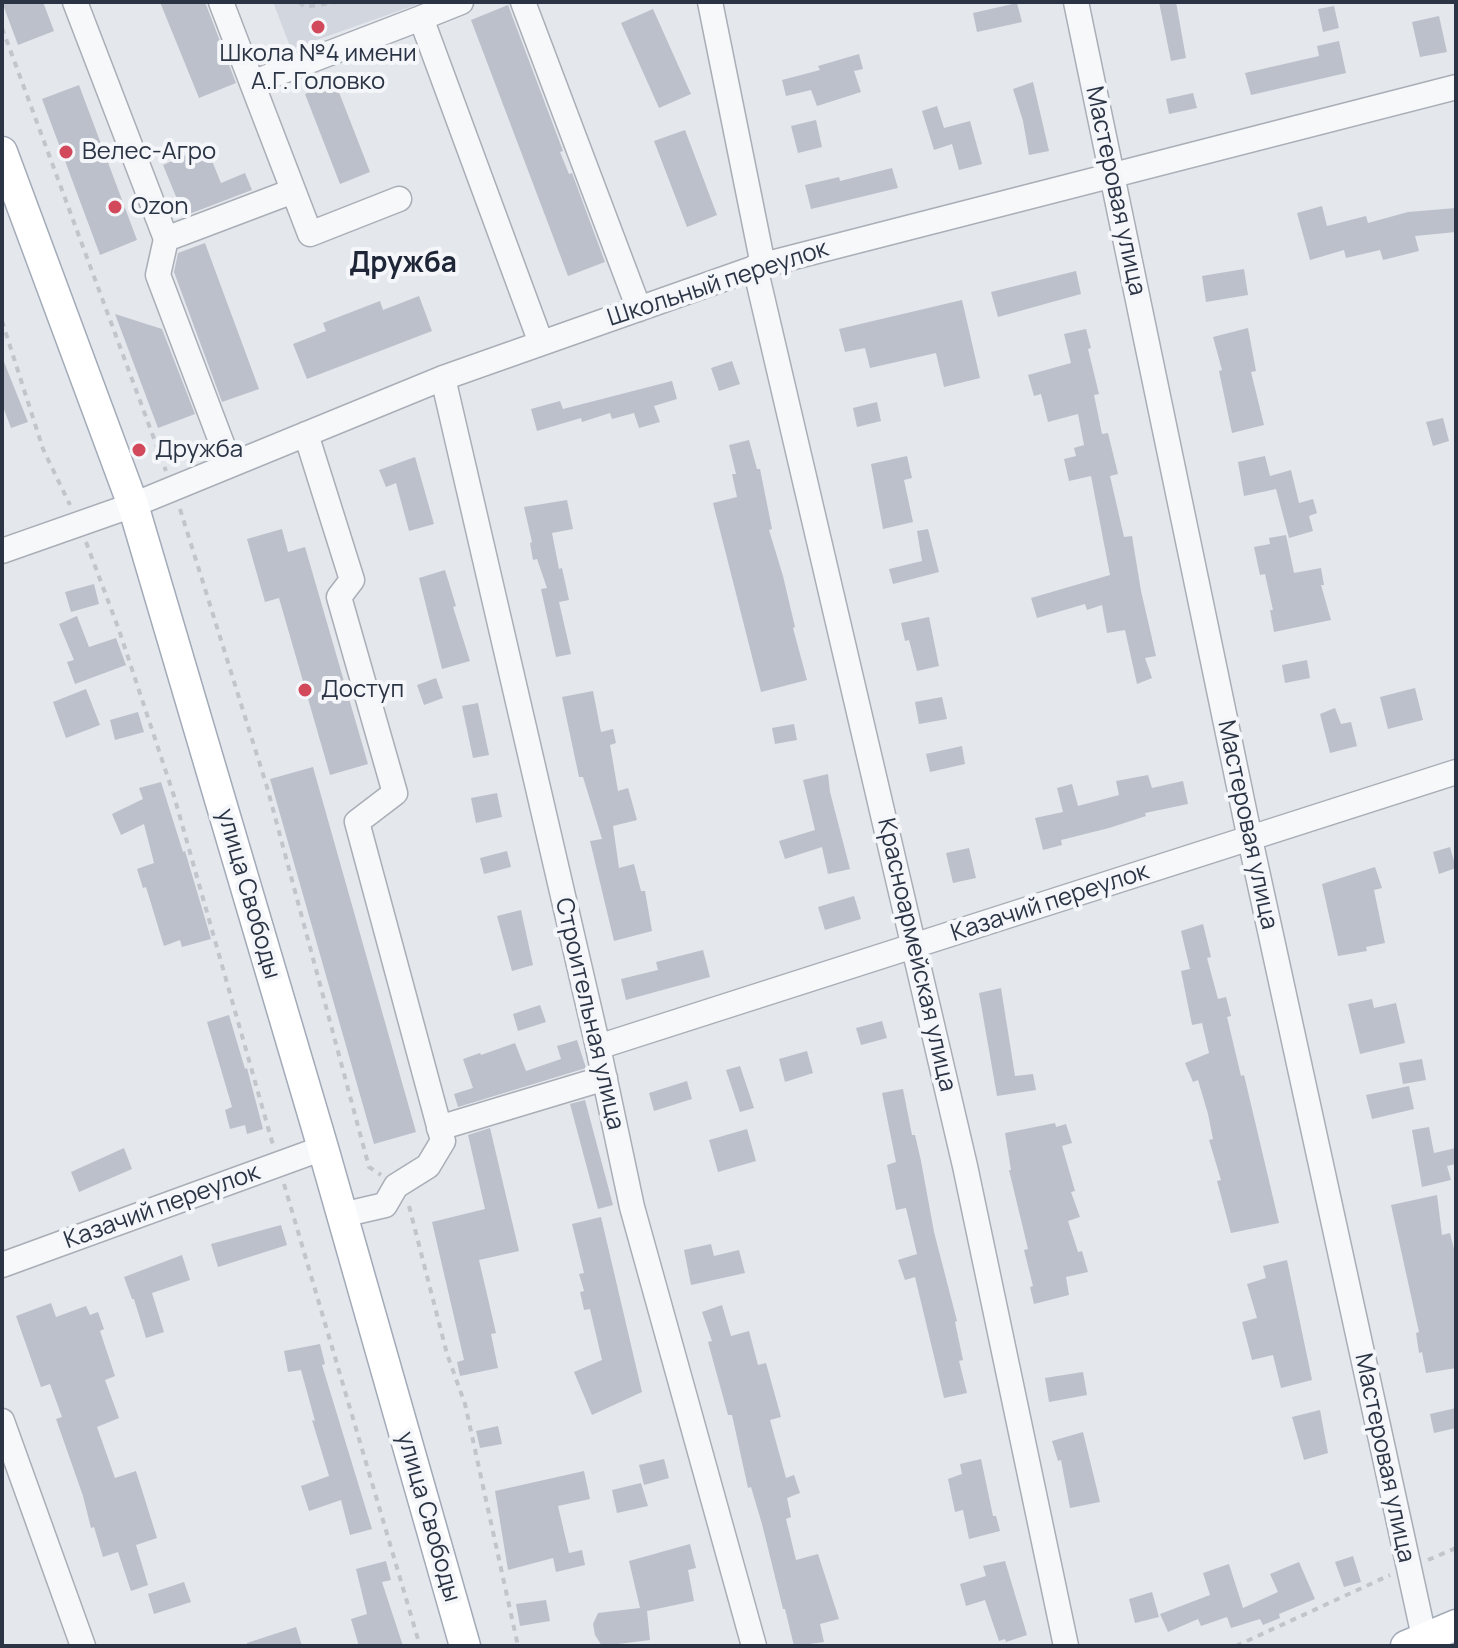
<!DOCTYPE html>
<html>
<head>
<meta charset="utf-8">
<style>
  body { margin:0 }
  #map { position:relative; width:1458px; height:1648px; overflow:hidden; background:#e4e7ec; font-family:Manrope,sans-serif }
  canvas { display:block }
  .frame { position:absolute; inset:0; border:4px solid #2b3445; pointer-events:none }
</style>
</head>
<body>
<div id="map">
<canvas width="1458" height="1648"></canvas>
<div class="frame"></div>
</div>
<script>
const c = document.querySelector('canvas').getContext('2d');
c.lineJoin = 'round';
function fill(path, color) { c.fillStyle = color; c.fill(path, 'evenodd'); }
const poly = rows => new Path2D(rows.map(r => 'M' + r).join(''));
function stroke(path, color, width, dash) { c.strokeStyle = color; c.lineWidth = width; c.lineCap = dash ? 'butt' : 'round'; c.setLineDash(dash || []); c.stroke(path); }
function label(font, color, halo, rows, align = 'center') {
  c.font = font + ' Manrope,sans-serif'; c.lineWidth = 8; c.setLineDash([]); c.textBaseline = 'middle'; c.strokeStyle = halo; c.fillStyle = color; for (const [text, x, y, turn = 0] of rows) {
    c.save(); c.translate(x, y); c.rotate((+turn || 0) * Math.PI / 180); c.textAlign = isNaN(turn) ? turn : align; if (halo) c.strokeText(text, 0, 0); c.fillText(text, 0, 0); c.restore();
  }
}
const built = poly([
  [273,2,424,2,291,49]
]);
const building = poly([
  [2,2,43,2,54,31,18,45],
  [160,2,205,2,236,83,199,98],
  [1159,2,1176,2,1186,58,1171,61],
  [1017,3,1022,22,977,32,973,13],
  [508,5,563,151,560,152,569,174,572,173,605,262,568,276,471,20],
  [1334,6,1339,28,1323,32,1318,9],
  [653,9,691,94,659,108,621,23],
  [1439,16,1447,52,1420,57,1412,22],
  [1339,41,1346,73,1251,95,1245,73,1319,56,1317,46],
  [859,54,863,69,854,71,861,92,817,106,811,90,786,96,782,80,820,70,818,66],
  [335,82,370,172,340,184,305,94],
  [1033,82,1049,151,1029,155,1023,121,1013,89],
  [79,85,137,240,100,255,42,99],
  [1193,93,1197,108,1169,114,1166,99],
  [937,106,944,128,970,121,982,164,959,170,952,144,934,150,922,111],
  [816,120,822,147,798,153,791,126],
  [685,130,717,215,687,227,654,141],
  [206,146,221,183,245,173,252,190,184,216,163,165],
  [892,168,898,188,811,209,805,185,839,177,840,181],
  [1322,206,1327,226,1366,216,1368,223,1408,212,1456,208,1456,232,1415,236,1419,251,1383,260,1380,250,1346,258,1344,250,1310,260,1297,213],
  [205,243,259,389,222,402,174,272,178,253],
  [1244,269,1248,295,1206,302,1202,276],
  [1076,271,1081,294,998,317,991,292],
  [419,296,432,331,307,379,293,344,326,331,323,323,380,301,383,310],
  [962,300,980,378,944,387,936,353,870,368,865,348,845,352,839,329],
  [115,314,162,329,195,414,158,428],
  [1248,328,1256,371,1251,372,1264,425,1232,433,1219,371,1222,370,1213,337],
  [1086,329,1091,348,1088,349,1099,394,1094,395,1102,434,1108,433,1118,474,1110,476,1124,537,1132,536,1141,591,1156,656,1145,658,1152,678,1137,684,1125,630,1107,633,1102,605,1087,610,1085,604,1037,618,1031,598,1110,575,1091,476,1069,481,1064,459,1076,456,1074,448,1084,445,1078,414,1048,422,1041,394,1034,396,1028,375,1071,363,1064,334],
  [2,357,28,422,11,428,2,404],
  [732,361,740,384,719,391,711,368],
  [672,381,677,399,654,406,660,422,639,428,634,413,612,419,610,413,582,422,581,418,537,431,531,409,560,401,563,409],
  [877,402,881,421,857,427,853,408],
  [1443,418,1449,441,1433,446,1426,422],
  [749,440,757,469,760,469,772,529,769,530,783,576,795,627,793,628,807,680,761,692,713,503,737,497,732,474,736,474,729,445],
  [907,456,912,478,904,480,913,522,883,529,871,464],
  [1265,456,1270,476,1291,470,1299,503,1313,499,1317,513,1309,516,1313,531,1289,538,1276,489,1244,496,1238,462],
  [415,457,434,524,409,531,396,483,386,487,379,470],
  [567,500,573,529,552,533,559,569,562,568,569,600,559,602,571,654,556,657,541,589,547,588,537,559,533,560,530,543,532,542,524,507],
  [282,529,288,552,305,547,368,764,330,775,279,598,265,602,247,539],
  [928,529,939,572,893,584,889,569,922,561,917,531],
  [1286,535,1294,573,1321,568,1324,585,1321,585,1331,620,1274,632,1270,610,1273,610,1265,574,1260,575,1254,547,1270,544,1269,538],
  [445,570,456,606,453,607,470,661,442,669,419,578],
  [94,584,99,604,71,612,65,592],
  [77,616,89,647,116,638,126,665,75,684,67,662,74,660,59,624],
  [929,617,939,666,917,671,909,640,905,641,901,623],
  [1307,660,1310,678,1285,683,1282,665],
  [436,678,443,698,424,705,417,685],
  [1415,688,1423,720,1388,729,1380,697],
  [86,689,100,725,66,738,53,702],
  [593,691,601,732,613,729,616,743,610,745,618,791,628,788,637,820,613,826,619,868,634,864,641,891,645,891,652,931,614,941,590,841,602,839,583,777,579,777,562,697],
  [942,697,947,719,919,724,915,702],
  [478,703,489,755,473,758,462,706],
  [1335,708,1341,724,1351,722,1357,746,1330,753,1320,714],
  [138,712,144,732,115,740,110,720],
  [794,724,797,740,775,744,772,728],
  [962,746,965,764,930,772,926,754],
  [313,767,416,1132,374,1144,270,779],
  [828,774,830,792,850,869,828,874,822,847,785,859,779,841,815,830,803,780],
  [1148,775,1152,788,1183,781,1188,804,1145,813,1146,816,1109,828,1061,840,1062,845,1043,850,1035,818,1063,812,1057,788,1072,784,1078,806,1119,795,1116,781],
  [161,782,183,852,185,851,211,939,182,947,180,940,164,946,146,887,143,888,137,869,154,863,144,824,121,835,112,814,143,799,139,788],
  [497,793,502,817,476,823,471,798],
  [1450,847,1456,868,1439,874,1433,852],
  [969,848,976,878,953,883,946,853],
  [507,851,511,867,484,874,480,858],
  [1375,867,1382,888,1374,890,1385,943,1366,947,1367,951,1338,956,1322,884],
  [854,896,861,919,825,930,818,907],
  [521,910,533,965,512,971,497,916],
  [1203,924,1211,957,1207,958,1218,999,1226,997,1231,1016,1227,1017,1241,1076,1244,1075,1279,1223,1231,1233,1217,1181,1221,1180,1209,1140,1213,1139,1208,1114,1198,1080,1193,1082,1185,1063,1209,1053,1202,1023,1192,1025,1181,971,1190,969,1181,931],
  [703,950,710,977,626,1000,621,979,658,970,656,962],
  [1001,988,1015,1076,1033,1074,1036,1090,997,1096,979,993],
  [1372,999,1374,1008,1396,1003,1405,1043,1360,1054,1348,1004],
  [540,1005,546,1022,518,1031,513,1014],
  [229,1015,245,1069,247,1068,263,1129,247,1134,245,1125,230,1129,225,1110,232,1107,207,1022],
  [882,1021,887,1038,861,1045,856,1028],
  [577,1040,586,1068,458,1107,454,1094,473,1088,463,1059,480,1053,481,1055,515,1043,526,1071,561,1059,557,1046],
  [807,1051,813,1073,785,1082,779,1059],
  [1422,1059,1426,1080,1403,1084,1399,1063],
  [740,1066,754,1108,740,1112,726,1070],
  [687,1081,692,1099,654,1111,649,1093],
  [1409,1086,1414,1109,1372,1119,1366,1095],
  [903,1089,912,1135,915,1135,921,1161,934,1232,957,1321,955,1322,963,1360,959,1361,967,1393,944,1398,915,1277,905,1280,898,1260,917,1254,906,1208,896,1210,887,1165,896,1162,882,1093],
  [585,1100,613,1205,598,1209,570,1104],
  [1055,1123,1056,1127,1066,1124,1072,1143,1062,1146,1075,1191,1071,1192,1080,1217,1068,1221,1078,1252,1082,1251,1088,1272,1066,1277,1069,1295,1034,1304,1030,1287,1033,1286,1024,1250,1028,1249,1009,1170,1011,1170,1005,1133],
  [1429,1127,1434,1153,1456,1148,1456,1164,1447,1166,1451,1180,1422,1187,1412,1130],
  [490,1128,519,1251,479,1260,496,1333,491,1334,498,1368,460,1376,457,1362,464,1360,432,1222,485,1209,468,1135],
  [747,1129,756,1161,718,1172,709,1140],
  [124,1148,132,1169,79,1192,71,1172],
  [1437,1195,1442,1235,1450,1233,1456,1257,1456,1368,1426,1373,1422,1352,1419,1353,1416,1333,1419,1332,1391,1205],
  [601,1217,642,1392,592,1415,574,1372,602,1360,590,1309,584,1310,580,1292,584,1291,579,1274,584,1273,572,1224],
  [281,1225,287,1245,218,1267,211,1244],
  [711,1244,714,1256,739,1250,745,1273,691,1285,684,1250],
  [182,1255,190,1280,152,1293,164,1332,146,1338,134,1299,132,1299,124,1277],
  [1287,1260,1312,1380,1281,1388,1273,1355,1252,1360,1242,1322,1257,1318,1247,1284,1266,1278,1263,1266],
  [51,1303,56,1317,86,1306,90,1315,98,1312,104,1329,100,1331,115,1376,105,1380,119,1418,97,1427,115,1478,136,1471,157,1538,136,1545,148,1585,131,1591,118,1552,103,1557,94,1527,91,1528,83,1496,56,1419,62,1417,50,1384,41,1387,16,1316],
  [722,1305,731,1336,749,1331,758,1365,766,1363,781,1417,770,1420,786,1478,794,1475,800,1493,787,1498,791,1517,786,1519,796,1560,818,1554,839,1619,820,1624,824,1642,794,1646,785,1609,783,1609,762,1524,751,1487,748,1488,732,1415,728,1415,708,1342,712,1341,702,1312],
  [320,1344,325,1364,322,1365,372,1529,350,1535,341,1500,309,1511,301,1486,329,1476,312,1420,315,1421,301,1370,288,1372,284,1351],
  [1083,1372,1087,1395,1049,1402,1045,1378],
  [1456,1408,1456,1428,1434,1433,1430,1414],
  [1320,1410,1328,1453,1304,1460,1292,1417],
  [498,1426,502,1444,480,1448,476,1431],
  [1083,1432,1100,1502,1070,1508,1061,1460,1058,1461,1052,1441],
  [664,1459,669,1478,644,1485,639,1465],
  [981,1459,993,1516,996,1516,1000,1531,969,1539,963,1510,955,1512,948,1479,962,1474,960,1464],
  [584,1471,590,1499,558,1506,569,1553,582,1550,585,1565,556,1572,553,1558,508,1570,495,1491],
  [641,1483,648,1506,617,1513,612,1490],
  [690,1544,696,1568,688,1570,694,1601,647,1611,650,1640,602,1646,595,1635,593,1624,598,1613,640,1608,629,1561],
  [1353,1556,1361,1582,1344,1587,1335,1562],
  [386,1561,391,1580,382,1582,403,1646,359,1646,351,1619,367,1614,356,1569],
  [1005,1561,1027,1635,1006,1642,1005,1639,999,1641,985,1600,966,1606,960,1584,986,1576,983,1566],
  [1299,1562,1315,1599,1279,1614,1280,1618,1263,1625,1260,1619,1231,1628,1227,1617,1201,1626,1198,1619,1168,1632,1160,1614,1210,1595,1203,1573,1229,1564,1243,1608,1278,1592,1270,1574],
  [184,1582,191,1602,154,1614,148,1594],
  [1152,1592,1159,1617,1135,1623,1129,1599],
  [546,1600,550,1621,520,1626,516,1604],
  [296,1627,302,1646,247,1646,247,1643]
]);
const path = poly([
  [299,2,305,7,336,2],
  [2,28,166,471],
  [2,321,43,449,70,505],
  [180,509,267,787,369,1167,381,1175],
  [86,542,119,630,174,796,273,1145],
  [284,1184,420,1646],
  [409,1206,447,1354,465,1404,518,1646],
  [1428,1560,1456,1548],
  [1236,1646,1390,1575]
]);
const minor = poly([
  [75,2,166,239,158,275,230,465],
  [221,2,252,83,421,18,541,343],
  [523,2,639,309],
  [710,2,763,265],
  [1076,2,1250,839,1426,1646],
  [421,18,461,2],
  [252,83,310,234,399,199],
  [166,239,293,191],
  [755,267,965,1166,1066,1646],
  [443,378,598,1047,632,1207,754,1646],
  [306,434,352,580,339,597,395,793,357,822,443,1141,428,1166,396,1186,385,1205,342,1215],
  [2,551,133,505,443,378,763,265,1456,87],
  [598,1047,1456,772],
  [439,1128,605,1078],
  [2,1265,323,1148],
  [2,1421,83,1646]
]);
const major = poly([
  [2,152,133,505,323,1148,465,1646],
  [1406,1646,1456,1625]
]);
const markers = [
  [318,27,8,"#d1495b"],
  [66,152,8,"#d1495b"],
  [115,207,8,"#d1495b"],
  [139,450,8,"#d1495b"],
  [305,690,8,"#d1495b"]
];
const poiNames = [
  ["Школа №4 имени",318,54,"center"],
  ["А.Г. Головко",318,82,"center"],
  ["Велес-Агро",82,152],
  ["Ozon",131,207],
  ["Дружба",155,450],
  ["Доступ",321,690]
];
const streetNames = [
  ["Мастеровая улица",1115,191,78],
  ["Школьный переулок",718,284,-18],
  ["Мастеровая улица",1247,825,78],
  ["улица Свободы",248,894,74],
  ["Казачий переулок",1050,903,-18],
  ["Красноармейская улица",916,955,77],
  ["Строительная улица",589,1014,77],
  ["Казачий переулок",162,1207,-20],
  ["Мастеровая улица",1384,1458,78],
  ["улица Свободы",428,1517,74]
];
const quarterNames = [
  ["Дружба",403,264]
];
fill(built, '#d2d6de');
fill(building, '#bbc0ca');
stroke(minor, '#a9aeb7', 27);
stroke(major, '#a3abb8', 33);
stroke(path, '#c2c5cb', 4, [6, 6]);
stroke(minor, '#f7f8fa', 24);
stroke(major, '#fff', 30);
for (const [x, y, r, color] of markers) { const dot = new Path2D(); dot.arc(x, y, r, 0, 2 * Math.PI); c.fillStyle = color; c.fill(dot); stroke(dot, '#f4f6f9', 3); }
label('24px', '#2b3445', '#f4f6f9', poiNames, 'left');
label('24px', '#2b3445', '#f4f6f9', streetNames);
label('bold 28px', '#1d2536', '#f4f6f9', quarterNames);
</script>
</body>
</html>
